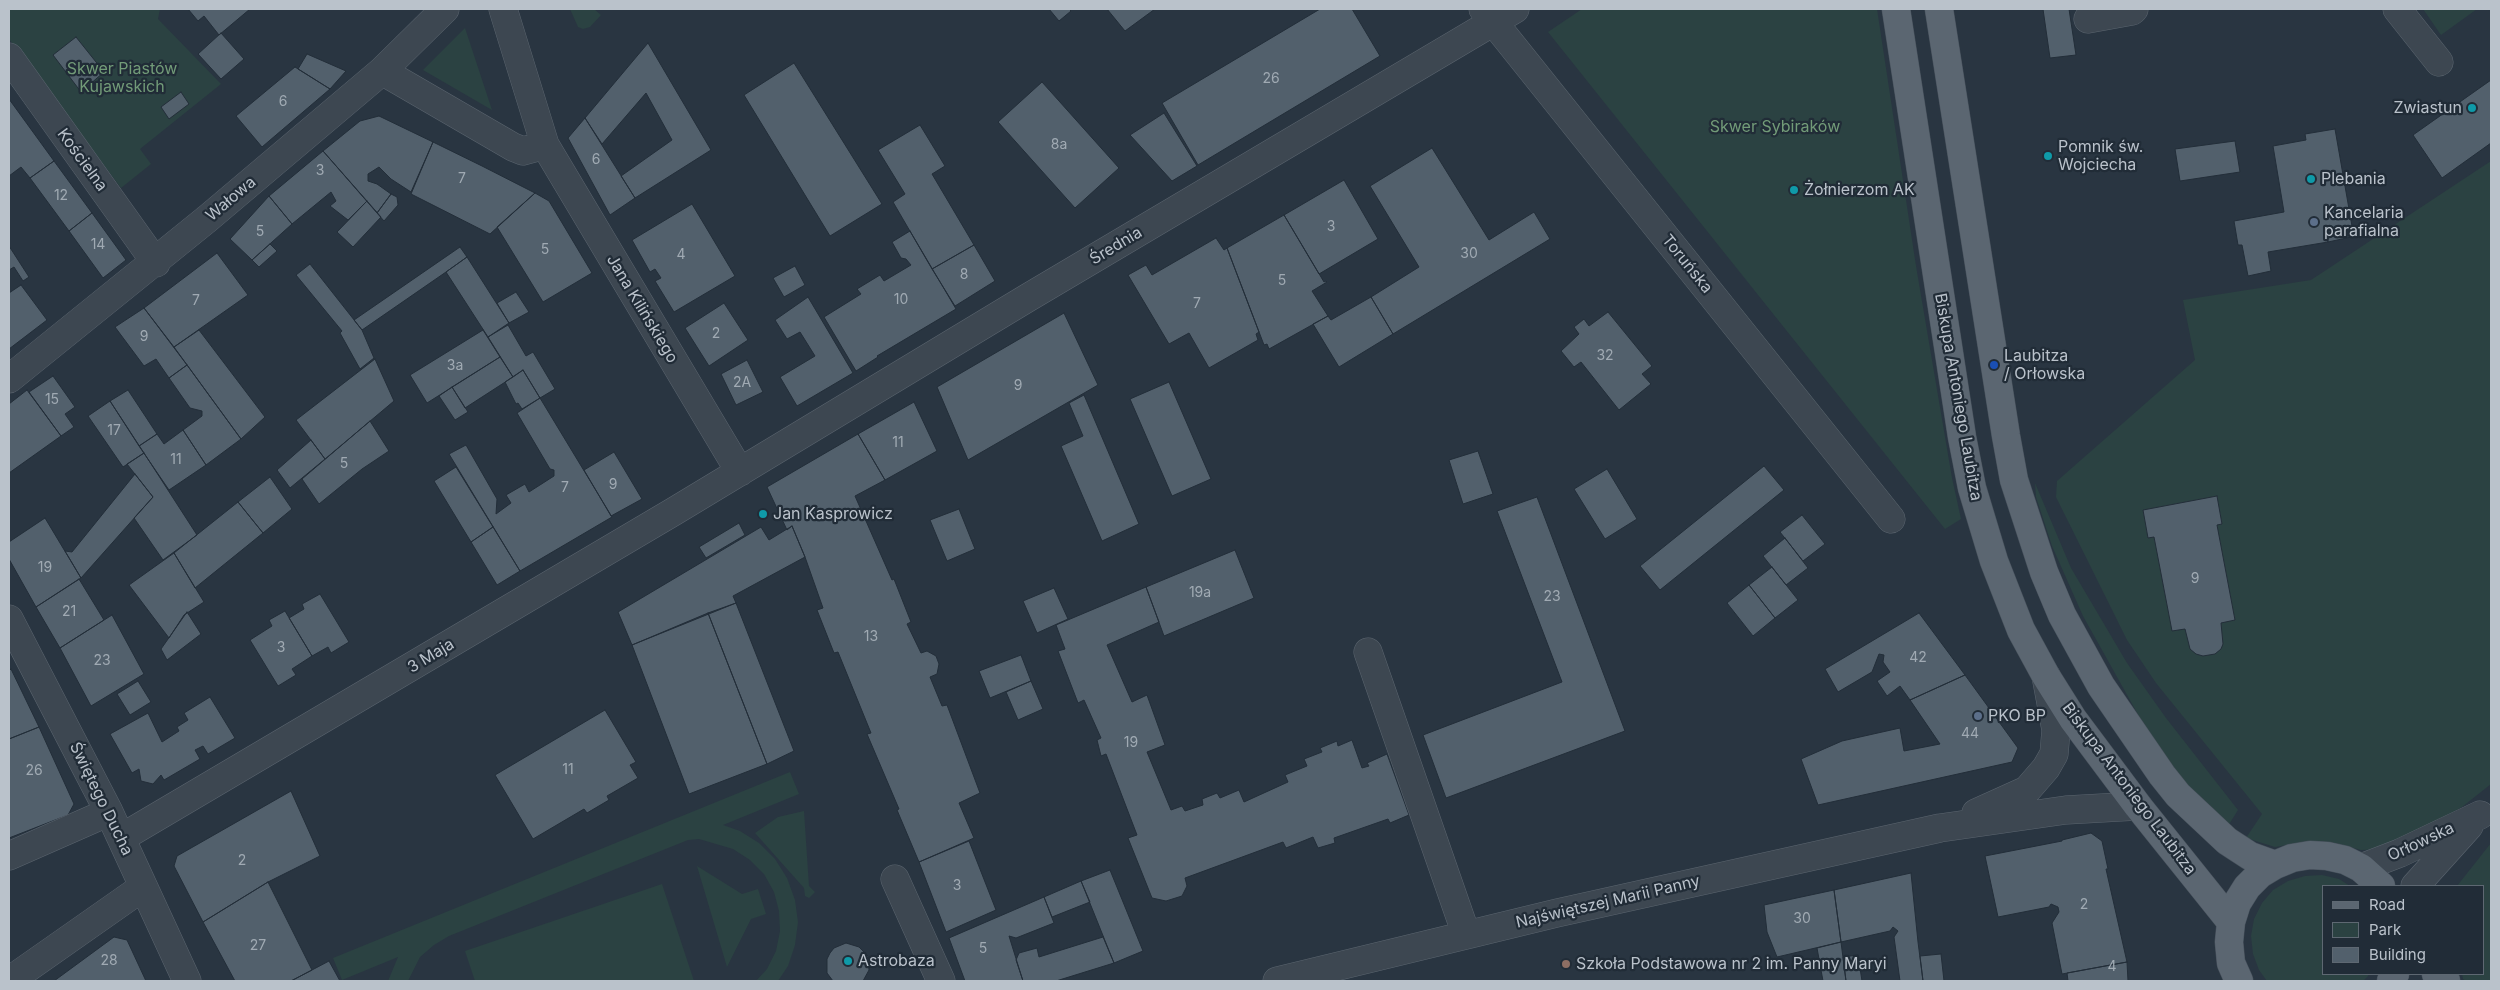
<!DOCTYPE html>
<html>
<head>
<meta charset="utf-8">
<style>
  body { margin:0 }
  #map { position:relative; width:2500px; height:990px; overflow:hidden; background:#293541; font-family:Inter,sans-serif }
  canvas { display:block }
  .frame { position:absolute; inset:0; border:10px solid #bac2cb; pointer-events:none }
  .legend { position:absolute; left:2322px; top:885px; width:162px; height:90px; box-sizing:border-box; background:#212c37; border:1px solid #5e6872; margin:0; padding:6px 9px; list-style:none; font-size:15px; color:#bac2cb }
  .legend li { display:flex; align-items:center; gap:10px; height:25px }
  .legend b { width:25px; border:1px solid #5e6872 }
</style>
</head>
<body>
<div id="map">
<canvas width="2500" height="990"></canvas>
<div class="frame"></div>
<ul class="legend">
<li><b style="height:6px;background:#5b6671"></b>Road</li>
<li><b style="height:14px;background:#2b4242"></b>Park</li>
<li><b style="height:14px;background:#52606c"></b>Building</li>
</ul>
</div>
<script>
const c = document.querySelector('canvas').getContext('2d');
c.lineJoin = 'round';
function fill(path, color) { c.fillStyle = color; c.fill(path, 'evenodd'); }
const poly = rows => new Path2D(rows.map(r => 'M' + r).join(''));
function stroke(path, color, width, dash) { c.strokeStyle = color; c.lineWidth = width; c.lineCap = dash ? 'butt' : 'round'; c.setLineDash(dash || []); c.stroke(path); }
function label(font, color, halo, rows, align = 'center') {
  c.font = font + ' Inter,sans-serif'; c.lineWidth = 4.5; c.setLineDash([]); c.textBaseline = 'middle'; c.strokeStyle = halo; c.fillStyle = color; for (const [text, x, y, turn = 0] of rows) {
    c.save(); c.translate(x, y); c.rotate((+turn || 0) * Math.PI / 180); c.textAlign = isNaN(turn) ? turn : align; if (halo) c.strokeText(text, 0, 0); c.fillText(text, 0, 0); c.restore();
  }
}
const green = poly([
  [9,9,160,9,158,19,221,84,140,149,151,164,121,188,9,39],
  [570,9,594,9,601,15,590,27,583,29,578,27],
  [1582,9,1877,9,1916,266,1952,478,1961,519,1945,529,1548,32],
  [2423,9,2477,9,2441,35],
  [465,28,492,110,423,70],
  [2491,161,2491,784,2462,807,2387,849,2361,850,2335,843,2312,841,2275,847,2246,838,2262,814,2156,683,2127,640,2056,497,2057,481,2195,360,2183,300,2311,280],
  [2035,483,2071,568,2127,663,2166,718,2238,810,2228,826,2193,797,2150,736,2083,616,2052,546,2036,497],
  [790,772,799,794,723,825,740,831,759,843,775,859,787,878,795,900,798,922,795,945,788,966,778,981,756,981,767,969,776,951,780,931,779,911,774,892,764,874,750,860,733,849,699,839,688,840,449,936,434,945,420,957,408,981,388,981,398,957,342,980,333,958],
  [804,811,809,886,815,892,809,898,805,896,804,888,755,833,778,817],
  [2491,843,2491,981,2466,981,2463,979,2462,974,2484,974,2484,886,2457,886],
  [697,866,742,894,758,889,766,914,751,919,727,967],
  [2322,875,2339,879,2350,886,2324,886,2324,974,2369,974,2368,976,2363,981,2267,981,2259,970,2253,954,2251,936,2254,919,2262,903,2273,890,2288,881,2305,876],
  [662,884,694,981,475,981,465,951]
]);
const building = poly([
  [188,9,250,9,219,35,204,16,198,21,188,9],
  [1049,9,1069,9,1071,11,1059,21,1049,9],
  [1107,9,1155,9,1125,31,1107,9],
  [1320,9,1352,9,1380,56,1198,165,1162,103,1320,9],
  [2043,9,2069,9,2076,55,2050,58,2043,9],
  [221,33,244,59,221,79,198,54,221,33],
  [76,37,104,72,81,92,53,55,76,37],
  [648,43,711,150,635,198,621,176,672,140,646,93,602,144,585,118,648,43],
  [307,54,346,71,330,89,298,69,307,54],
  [794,63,882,204,830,236,744,95,794,63],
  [295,67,330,89,262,147,236,116,295,67],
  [2491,80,2491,143,2442,178,2413,135,2491,80],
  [1042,82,1119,168,1075,208,998,122,1042,82],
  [181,92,189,104,169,119,161,107,181,92],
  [9,99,54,161,30,178,21,167,9,176,9,99],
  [1164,113,1197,166,1172,181,1130,135,1164,113],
  [379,116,433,142,411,192,391,179,379,167,368,174,368,181,377,184,391,194,377,213,323,151,360,121,379,116],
  [585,118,635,198,610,215,568,138,585,118],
  [920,125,945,166,932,174,974,245,932,269,893,202,905,194,878,150,920,125],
  [2335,129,2352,226,2326,231,2328,242,2268,252,2271,271,2248,276,2242,245,2238,245,2234,221,2284,212,2273,146,2306,140,2305,134,2335,129],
  [2235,141,2240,172,2180,181,2175,149,2235,141],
  [433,142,482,166,535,193,490,234,411,194,433,142],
  [1432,148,1489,240,1534,212,1550,239,1393,334,1371,297,1419,267,1370,186,1432,148],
  [323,151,367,201,348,220,330,206,336,201,331,192,292,224,269,196,323,151],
  [54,161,92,213,69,231,30,178,54,161],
  [1344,180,1378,239,1319,274,1284,215,1344,180],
  [535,193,549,201,592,273,543,302,497,227,535,193],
  [391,194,397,197,398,205,384,221,377,213,391,194],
  [269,196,292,224,252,260,230,239,269,196],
  [367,201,381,217,353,247,337,232,367,201],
  [692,204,735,276,674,312,655,281,661,278,655,269,650,272,632,240,692,204],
  [92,213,126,260,103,278,69,231,92,213],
  [1284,215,1324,282,1326,281,1327,282,1312,291,1328,316,1269,349,1267,344,1264,345,1227,248,1284,215],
  [2349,227,2351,237,2328,242,2326,231,2349,227],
  [910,231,956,309,877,356,878,357,856,371,824,317,861,294,857,289,880,275,884,281,911,265,906,259,901,258,892,242,910,231],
  [1216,238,1224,250,1227,248,1259,332,1256,334,1258,340,1209,368,1189,333,1169,344,1128,275,1146,265,1152,275,1216,238],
  [270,244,277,251,259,267,252,260,270,244],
  [974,245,995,281,955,306,932,269,974,245],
  [9,246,29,277,23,281,14,267,9,270,9,246],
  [460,247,467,257,446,272,362,330,354,320,460,247],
  [217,253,248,295,174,347,144,308,217,253],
  [467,257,509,323,488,337,446,272,467,257],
  [310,264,362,330,374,358,360,369,340,333,342,331,296,275,310,264],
  [795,266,805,285,784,297,773,278,795,266],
  [21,285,47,320,9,349,9,293,21,285],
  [516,292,529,312,509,323,497,303,516,292],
  [808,297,853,373,797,406,780,377,815,356,800,332,787,339,775,320,808,297],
  [1371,297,1393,334,1339,367,1313,324,1328,316,1331,320,1371,297],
  [724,303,748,340,709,366,685,328,724,303],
  [144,308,187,365,169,378,156,359,144,366,115,327,144,308],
  [1608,312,1652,366,1642,374,1651,384,1619,410,1581,362,1574,367,1561,351,1579,334,1574,327,1584,319,1589,326,1608,312],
  [1064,313,1098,385,968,460,937,387,1064,313],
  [508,325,526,356,533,352,555,389,540,398,523,370,513,377,488,337,508,325],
  [199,330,265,417,241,439,174,347,199,330],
  [483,330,500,357,427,403,410,375,483,330],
  [500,357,513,377,465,408,452,387,500,357],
  [375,359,394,401,325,459,296,420,375,359],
  [747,360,763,392,736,405,721,374,747,360],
  [187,365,241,439,206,465,183,430,202,416,202,411,190,408,169,378,187,365],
  [523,370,540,398,522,409,518,403,516,404,505,382,523,370],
  [53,376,75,407,65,414,74,427,61,436,29,392,53,376],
  [1169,382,1211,479,1172,496,1130,399,1169,382],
  [452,387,468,412,455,420,439,396,452,387],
  [27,390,61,436,9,473,9,404,27,390],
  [128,390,157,434,139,446,110,401,128,390],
  [1084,395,1139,524,1102,541,1061,446,1083,436,1069,403,1084,395],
  [540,398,612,517,520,571,449,454,466,445,497,499,496,514,511,503,506,495,525,484,529,492,554,476,554,470,550,469,517,413,540,398],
  [110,401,144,453,123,467,88,416,110,401],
  [914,402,937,451,885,480,858,434,914,402],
  [370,421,389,451,362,469,319,504,302,479,370,421],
  [183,430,206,465,169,490,139,446,157,434,164,444,183,430],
  [858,434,885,480,855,496,892,580,894,579,911,622,907,624,921,653,927,651,936,656,939,664,937,674,930,677,942,706,947,705,980,793,959,803,974,838,919,862,897,810,899,809,867,734,871,733,838,652,834,653,817,610,823,608,805,557,792,526,787,530,767,487,858,434],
  [311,440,325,459,290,488,277,470,311,440],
  [1478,451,1493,494,1463,504,1449,460,1478,451],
  [614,452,642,499,611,516,584,470,614,452],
  [144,453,197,535,163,560,134,518,153,497,127,464,144,453],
  [1764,466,1784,490,1660,590,1640,566,1764,466],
  [456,467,493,527,471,542,434,481,456,467],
  [1607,469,1637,519,1605,539,1574,489,1607,469],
  [135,474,153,497,81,578,65,551,72,552,135,474],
  [270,477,292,509,263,533,238,502,270,477],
  [2217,496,2222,524,2217,525,2235,620,2221,623,2223,644,2221,649,2215,654,2203,656,2196,654,2190,649,2185,629,2172,631,2154,537,2148,538,2143,510,2217,496],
  [1537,497,1625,731,1446,798,1423,735,1562,682,1497,511,1537,497],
  [238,502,263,533,195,588,174,553,238,502],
  [959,509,975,549,947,561,930,520,959,509],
  [1802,515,1825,544,1803,561,1780,532,1802,515],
  [45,518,81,578,36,607,9,559,9,542,45,518],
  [739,523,745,535,706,558,699,547,739,523],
  [792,526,805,557,733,596,736,603,632,645,618,612,761,527,769,540,792,526],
  [493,527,520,571,497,585,471,542,493,527],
  [1785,538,1808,568,1786,585,1763,556,1785,538],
  [1235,550,1254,598,1164,636,1146,587,1235,550],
  [174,553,204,602,184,615,169,638,129,585,174,553],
  [1772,567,1798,600,1775,618,1749,585,1772,567],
  [79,579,104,620,60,648,36,607,79,579],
  [1749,585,1775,618,1753,636,1727,603,1749,585],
  [1146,587,1159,622,1107,645,1132,702,1147,695,1165,745,1147,752,1171,810,1182,806,1185,811,1203,805,1202,799,1217,793,1220,798,1239,790,1244,802,1288,782,1285,775,1307,766,1304,759,1322,752,1320,748,1337,741,1338,746,1352,740,1362,768,1369,766,1367,763,1387,754,1409,815,1390,823,1388,819,1334,838,1335,843,1318,848,1313,837,1286,848,1283,842,1185,878,1187,886,1182,896,1166,901,1152,898,1128,838,1137,835,1106,754,1101,756,1097,740,1101,738,1084,700,1078,703,1058,651,1065,649,1056,625,1146,587],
  [1054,588,1068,619,1037,633,1023,601,1054,588],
  [320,594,349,642,331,653,328,647,312,656,289,618,304,609,302,604,320,594],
  [736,603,794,751,767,764,708,613,736,603],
  [285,611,312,656,292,669,296,675,278,686,250,640,272,626,269,620,285,611],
  [187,612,201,634,167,660,161,649,187,612],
  [708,613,767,764,689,794,632,645,708,613],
  [1919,613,1965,675,1910,700,1900,686,1887,696,1877,681,1890,672,1883,662,1884,655,1879,654,1872,672,1838,692,1825,669,1919,613],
  [112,615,144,674,91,706,60,648,112,615],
  [1021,655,1031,681,990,698,979,671,1021,655],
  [11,669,39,727,9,739,9,671,11,669],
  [1965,675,2018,748,2012,762,1818,805,1801,759,1842,741,1900,728,1904,751,1940,744,1910,700,1965,675],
  [138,681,151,702,130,715,117,694,138,681],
  [1031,681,1043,709,1018,720,1006,692,1031,681],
  [210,697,235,738,208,754,203,746,195,750,200,759,164,780,161,775,153,784,141,781,139,769,132,773,110,734,148,713,162,742,179,731,177,727,188,720,184,713,210,697],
  [605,710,636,762,630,765,638,778,607,796,609,800,587,813,584,809,533,839,495,775,605,710],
  [39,727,74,804,68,815,9,838,9,739,39,727],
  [291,791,320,856,268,882,203,922,174,866,177,856,291,791],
  [2091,833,2102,841,2108,869,2106,869,2127,962,2062,974,2052,923,2059,912,2058,907,2051,904,2049,907,1998,917,1985,856,2062,841,2062,840,2091,833],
  [969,841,996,910,946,932,919,862,969,841],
  [1110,870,1143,951,1114,963,1081,881,1110,870],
  [1911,873,1918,942,1923,981,1900,981,1894,937,1898,931,1893,927,1890,931,1841,942,1834,890,1911,873],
  [1081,881,1090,902,1052,917,1044,897,1081,881],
  [268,882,312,970,291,981,235,981,203,922,268,882],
  [1834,890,1841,942,1777,957,1767,932,1764,905,1834,890],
  [1044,897,1054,923,1016,938,1009,936,1023,981,965,981,949,938,1044,897],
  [114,937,127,940,146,981,54,981,114,937],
  [1103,937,1114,963,1056,981,1023,981,1016,960,1019,953,1037,948,1039,957,1103,937],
  [1841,942,1846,981,1823,981,1817,948,1841,942],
  [846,943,859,947,868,956,869,970,863,981,833,981,827,973,827,959,830,953,834,948,846,943],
  [1941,954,1944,981,1923,981,1920,956,1941,954],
  [1858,955,1862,981,1846,981,1843,957,1858,955],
  [329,961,340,981,291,981,312,970,329,961],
  [2127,962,2128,981,2068,981,2067,973,2127,962]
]);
const minor = poly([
  [503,9,545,145,740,472],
  [1483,9,1891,519],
  [2397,9,2439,62],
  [2088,19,2132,11,2134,9],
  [9,57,156,263],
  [382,71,513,147,523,151,545,145],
  [9,379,207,219,382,71,445,9],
  [9,619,109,812,187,981],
  [1368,652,1466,934],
  [1976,813,2027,790,2046,768,2054,754,2056,730,2046,676],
  [121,838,673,512,1029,297,1515,9],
  [9,856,109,812],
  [2361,868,2400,853,2480,815],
  [895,879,941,981],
  [2415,886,2469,826],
  [9,981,143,887],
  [1277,981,1557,913,1940,828,2066,810,2138,806]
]);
const major = poly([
  [1896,9,1962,437,1972,488,1994,561,2021,630,2046,676,2073,719,2138,806,2231,922],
  [1939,9,2006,436,2014,480,2044,572,2062,615,2101,686,2162,775,2178,795,2227,841,2250,856,2275,865],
  [2436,974,2446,981],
  [2239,981,2231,963,2229,942,2231,922,2237,903,2247,887,2260,874,2275,865,2292,858,2310,855,2327,856,2345,860,2361,868,2381,886],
  [2391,981,2395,974]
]);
const markers = [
  [2472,108,5,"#0f9aa8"],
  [2048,156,5,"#0f9aa8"],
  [2311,179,5,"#0f9aa8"],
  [1794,190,5,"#0f9aa8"],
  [2314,222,5,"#5c6f8a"],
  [1994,365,5,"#1a4fb4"],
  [763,514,5,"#0f9aa8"],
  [1978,716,5,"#5c6f8a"],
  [848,961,5,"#0f9aa8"],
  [1566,964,5,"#8d6e63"]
];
const numberNames = [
  ["26",1271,79],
  ["6",283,102],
  ["8a",1059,145],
  ["6",596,160],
  ["3",320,171],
  ["7",462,179],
  ["12",61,196],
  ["3",1331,227],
  ["5",260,232],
  ["14",98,245],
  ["5",545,250],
  ["30",1469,254],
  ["4",681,255],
  ["8",964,275],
  ["5",1282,281],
  ["10",901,300],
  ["7",196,301],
  ["7",1197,304],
  ["2",716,334],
  ["9",144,337],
  ["32",1605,356],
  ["3a",455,366],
  ["2A",742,383],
  ["9",1018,386],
  ["15",52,400],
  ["17",114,431],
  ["11",898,443],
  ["11",176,460],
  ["5",344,464],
  ["9",613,485],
  ["7",565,488],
  ["19",45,568],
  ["9",2195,579],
  ["19a",1200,593],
  ["23",1552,597],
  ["21",69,612],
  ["13",871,637],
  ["3",281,648],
  ["42",1918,658],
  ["23",102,661],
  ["44",1970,734],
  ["19",1131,743],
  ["11",568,770],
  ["26",34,771],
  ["2",242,861],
  ["3",957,886],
  ["2",2084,905],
  ["30",1802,919],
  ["27",258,946],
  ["5",983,949],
  ["28",109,961],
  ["4",2112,967]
];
const parkNames = [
  ["Skwer Piastów",122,69],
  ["Kujawskich",122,87],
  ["Skwer Sybiraków",1775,127]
];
const poiNames = [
  ["Zwiastun",2462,108,"right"],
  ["Pomnik św.",2058,147],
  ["Wojciecha",2058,165],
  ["Plebania",2321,179],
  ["Żołnierzom AK",1804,190],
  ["Kancelaria",2324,213],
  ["parafialna",2324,231],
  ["Laubitza",2004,356],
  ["/ Orłowska",2004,374],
  ["Jan Kasprowicz",773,514],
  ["PKO BP",1988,716],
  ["Astrobaza",858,961],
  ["Szkoła Podstawowa nr 2 im. Panny Maryi",1576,964]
];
const streetNames = [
  ["Kościelna",82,160,54],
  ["Wałowa",231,199,-40],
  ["Średnia",1116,246,-31],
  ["Toruńska",1687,264,51],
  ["Jana Kilińskiego",642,309,59],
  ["Biskupa Antoniego Laubitza",1958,397,80],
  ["3 Maja",431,656,-31],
  ["Biskupa Antoniego Laubitza",2129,789,53],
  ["Świętego Ducha",101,799,64],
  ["Orłowska",2421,842,-25],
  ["Najświętszej Marii Panny",1608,902,-13]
];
fill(green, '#2b4242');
fill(building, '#52606c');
stroke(building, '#232e39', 1);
stroke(minor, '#5b656f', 29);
stroke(major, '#46505b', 29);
stroke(minor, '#3d4751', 28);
stroke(major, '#5b6671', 28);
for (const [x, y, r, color] of markers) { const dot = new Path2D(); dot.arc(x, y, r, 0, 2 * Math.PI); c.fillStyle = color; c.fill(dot); stroke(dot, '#212c37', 2); }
label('14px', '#a0aab3', null, numberNames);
label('16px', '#729b78', '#212c37', parkNames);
label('16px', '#bac2cb', '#212c37', poiNames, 'left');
label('16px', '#bac2cb', '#212c37', streetNames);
</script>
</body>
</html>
